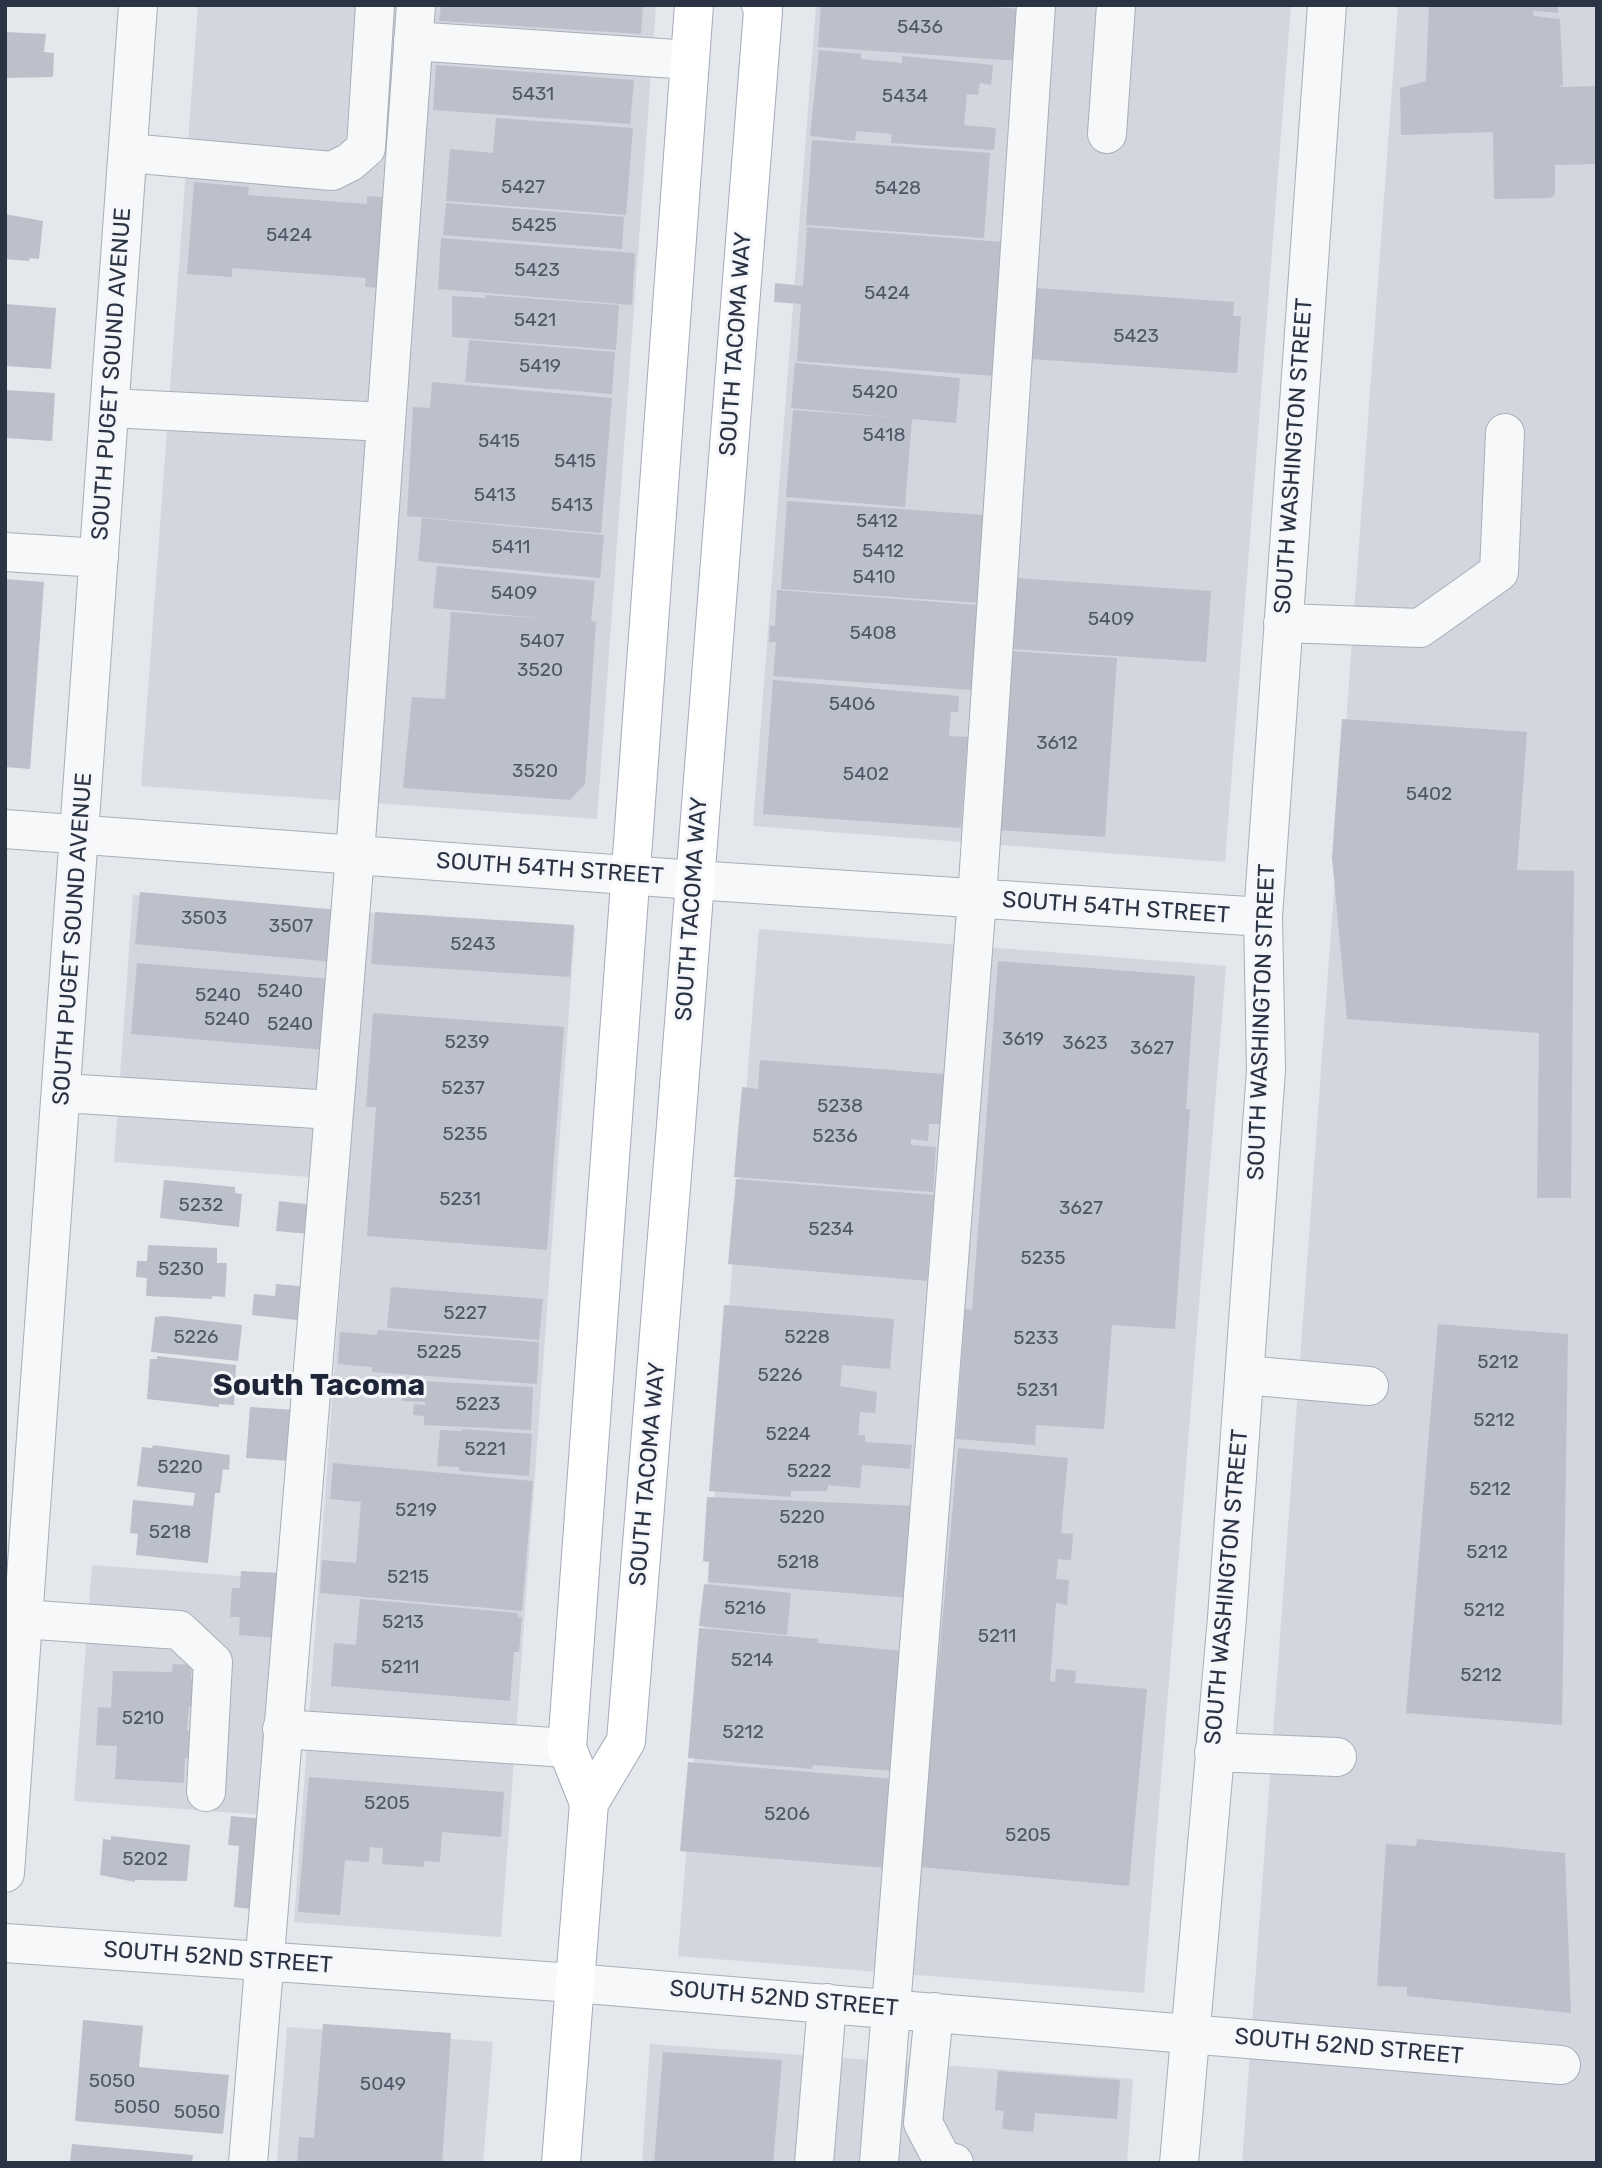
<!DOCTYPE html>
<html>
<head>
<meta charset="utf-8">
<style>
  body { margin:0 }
  #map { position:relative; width:1602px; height:2168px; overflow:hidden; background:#e4e7ec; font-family:Rubik,sans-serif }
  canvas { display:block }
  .frame { position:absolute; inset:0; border:7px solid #2b3445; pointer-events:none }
</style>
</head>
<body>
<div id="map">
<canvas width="1602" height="2168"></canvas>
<div class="frame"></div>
</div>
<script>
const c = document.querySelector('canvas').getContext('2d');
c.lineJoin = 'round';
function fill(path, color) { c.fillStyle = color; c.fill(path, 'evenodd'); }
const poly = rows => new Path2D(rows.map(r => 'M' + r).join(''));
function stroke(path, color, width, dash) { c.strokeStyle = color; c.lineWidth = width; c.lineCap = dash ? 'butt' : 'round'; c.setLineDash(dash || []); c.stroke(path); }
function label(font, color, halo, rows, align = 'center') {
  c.font = font + ' Rubik,sans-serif'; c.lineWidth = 6; c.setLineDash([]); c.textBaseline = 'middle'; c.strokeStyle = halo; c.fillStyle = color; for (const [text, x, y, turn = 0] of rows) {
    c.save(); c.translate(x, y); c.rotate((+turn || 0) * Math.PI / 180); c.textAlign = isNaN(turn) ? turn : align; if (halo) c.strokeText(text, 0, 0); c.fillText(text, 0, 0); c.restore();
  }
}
const built = poly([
  [198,5,656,5,597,819,141,786],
  [816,5,1291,5,1225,862,753,826],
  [1398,5,1597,5,1597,2163,1242,2163],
  [133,895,575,928,501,1937,294,1922,348,1180,114,1162],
  [759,929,1226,966,1144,1993,678,1956],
  [92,1565,280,1579,263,1815,74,1801],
  [287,2027,493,2042,483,2163,277,2163],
  [650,2044,1133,2079,1127,2163,642,2163]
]);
const building = poly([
  [441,5,643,5,641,34,439,21],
  [821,5,967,5,1022,9,1019,61,818,47],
  [1429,5,1558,5,1558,13,1533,11,1534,16,1560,19,1563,85,1558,87,1597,86,1597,164,1555,165,1555,194,1550,198,1494,199,1493,132,1401,135,1400,88,1426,81],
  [5,32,46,34,44,52,54,53,53,77,5,78],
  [819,50,861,54,861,59,902,63,902,56,993,65,991,85,980,83,978,95,967,94,964,125,996,128,994,150,891,143,892,134,856,131,855,141,810,136],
  [436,65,634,80,630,124,433,110],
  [496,118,633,128,626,215,446,201,450,149,493,153],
  [812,140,990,153,984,238,806,225],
  [194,182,249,187,248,195,367,204,367,196,391,198,384,288,365,287,366,278,232,268,232,277,187,274],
  [446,203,624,217,622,249,443,235],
  [5,214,43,221,39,259,30,258,29,261,5,259],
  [807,227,1003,242,994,376,797,361,801,304,774,302,775,283,803,286],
  [441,238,635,253,632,305,438,289],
  [1036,288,1234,302,1233,316,1241,316,1237,373,1031,359],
  [485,295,619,305,616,350,452,337,452,296,485,298],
  [5,304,56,308,51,369,5,366],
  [469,340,615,352,612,394,465,382],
  [795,363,960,378,956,423,912,419,905,507,786,497,793,410,900,418,791,408],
  [432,382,612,398,601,533,407,516,413,407,430,408],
  [5,390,55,393,52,441,5,438],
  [787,501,985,515,979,603,781,589],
  [422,518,604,535,600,578,418,561],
  [437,566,595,581,591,621,596,622,585,784,570,800,403,788,412,697,445,699,451,612,549,619,433,608],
  [1016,578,1211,591,1206,662,1011,649],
  [5,579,44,582,30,769,5,767],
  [777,590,978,605,972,690,773,676,776,642,769,642,770,625,775,626],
  [1009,651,1117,658,1105,837,997,830],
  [773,680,959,696,958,712,951,712,949,736,968,737,961,828,763,814],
  [1342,719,1527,732,1517,870,1574,871,1571,1198,1537,1198,1539,1033,1347,1019,1332,857],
  [140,892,339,910,334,962,135,944],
  [375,912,574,925,570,977,371,964],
  [998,961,1195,976,1186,1109,1190,1109,1175,1329,1112,1325,1104,1429,1036,1425,1035,1445,956,1439,965,1309,972,1310],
  [137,963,332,979,326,1050,131,1034],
  [373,1013,564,1027,547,1250,367,1236,376,1107,366,1107],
  [760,1060,944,1074,940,1124,929,1124,928,1141,911,1139,911,1145,936,1147,933,1192,734,1177,742,1087,758,1089],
  [736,1179,934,1195,927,1281,728,1264],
  [164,1180,235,1187,235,1193,242,1194,239,1227,160,1218],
  [279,1201,313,1205,309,1234,276,1231],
  [148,1245,217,1248,217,1263,227,1263,225,1297,212,1296,212,1299,146,1296,147,1278,136,1277,137,1261,147,1261],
  [276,1284,309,1287,305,1321,252,1315,254,1294,275,1296],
  [391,1287,543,1299,539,1340,387,1328],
  [724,1305,894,1319,890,1369,842,1365,840,1386,877,1392,875,1413,860,1412,858,1435,865,1435,865,1442,912,1445,910,1469,862,1465,860,1488,828,1485,827,1491,791,1491,791,1497,709,1491],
  [165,1316,242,1325,238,1361,151,1352,155,1317],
  [1438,1324,1568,1334,1562,1725,1406,1713],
  [378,1330,539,1342,537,1384,372,1372,372,1367,338,1364,340,1332,377,1335],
  [157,1356,236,1365,234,1405,219,1404,219,1407,147,1399,150,1359,157,1359],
  [404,1380,533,1387,531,1430,424,1425,424,1416,413,1415,414,1404,425,1405,425,1402,402,1401],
  [250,1407,295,1410,291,1461,246,1458],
  [462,1429,532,1434,529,1476,459,1471,459,1467,437,1466,440,1430,462,1431],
  [153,1445,230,1455,229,1470,223,1469,220,1493,215,1493,208,1563,136,1555,138,1534,130,1533,133,1500,193,1506,195,1493,137,1486,142,1447,152,1448],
  [958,1448,1068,1458,1061,1533,1073,1534,1071,1560,1058,1559,1056,1579,1069,1580,1067,1605,1056,1603,1050,1681,1055,1682,1056,1669,1076,1671,1075,1683,1147,1689,1129,1886,920,1867],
  [333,1463,533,1481,522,1611,320,1593,322,1560,356,1563,361,1502,330,1499],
  [707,1497,916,1506,910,1598,708,1582,709,1562,703,1561],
  [241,1571,281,1573,277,1638,239,1635,240,1617,230,1617,232,1588,240,1588],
  [704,1584,791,1593,787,1635,699,1626],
  [360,1599,518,1613,518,1617,522,1617,519,1652,514,1652,510,1701,331,1686,334,1643,356,1645],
  [699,1628,818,1639,818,1643,904,1651,895,1771,813,1765,812,1769,688,1758],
  [173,1664,192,1665,191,1678,202,1679,200,1706,189,1706,187,1731,196,1731,195,1758,185,1758,184,1783,115,1779,117,1746,96,1745,98,1707,111,1708,113,1671,172,1672],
  [688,1762,894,1779,887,1868,680,1851],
  [309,1777,504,1792,501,1837,442,1832,440,1862,424,1861,424,1867,382,1864,383,1848,370,1847,369,1862,345,1860,340,1915,298,1912],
  [231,1816,266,1819,259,1910,234,1907,239,1846,228,1845],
  [111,1836,190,1845,187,1881,135,1880,135,1882,100,1875,103,1839,111,1840],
  [1417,1839,1565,1853,1571,2013,1407,1996,1407,1987,1377,1986,1386,1844,1416,1846],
  [83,2020,143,2026,139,2067,229,2075,223,2134,75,2121],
  [323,2024,451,2033,442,2163,297,2163,299,2137,314,2138],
  [663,2052,782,2060,773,2163,654,2163],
  [998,2071,1120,2080,1117,2119,1035,2113,1033,2132,1002,2129,1004,2111,995,2110],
  [72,2144,193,2155,192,2163,70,2163]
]);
const minor = poly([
  [413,41,690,60],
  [1107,134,1116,5],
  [128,153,332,171,350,162,366,148,375,5],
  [110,408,385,422],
  [5,552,99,558],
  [1283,623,1420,628,1499,572,1505,433],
  [5,829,694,880,1263,917],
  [63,1093,333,1110],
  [1244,1375,1369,1386],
  [22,1619,179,1630,213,1662,206,1792],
  [282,1729,567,1748],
  [1214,1752,1337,1757],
  [5,1873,138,5],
  [5,1943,574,1983,1561,2065],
  [934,2012,923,2123,943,2161,954,2163],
  [248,2163,355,855,416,5],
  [814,2163,827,2003],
  [879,2163,977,899,1036,5],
  [1179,2163,1227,1618,1259,1167,1266,1070,1263,917,1327,5]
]);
const major = poly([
  [589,1803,626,1741,675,1138,763,11,761,5],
  [561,2163,589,1803,567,1748,694,5]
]);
const numberNames = [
  ["5436",920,28],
  ["5431",533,95],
  ["5434",905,97],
  ["5427",523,188],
  ["5428",898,189],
  ["5425",534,226],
  ["5424",289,236],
  ["5423",537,271],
  ["5424",887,294],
  ["5421",535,321],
  ["5423",1136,337],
  ["5419",540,367],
  ["5420",875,393],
  ["5418",884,436],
  ["5415",499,442],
  ["5415",575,462],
  ["5413",495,496],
  ["5413",572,506],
  ["5412",877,522],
  ["5411",511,548],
  ["5412",883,552],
  ["5410",874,578],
  ["5409",514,594],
  ["5409",1111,620],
  ["5408",873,634],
  ["5407",542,642],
  ["3520",540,671],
  ["5406",852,705],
  ["3612",1057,744],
  ["3520",535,772],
  ["5402",866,775],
  ["5402",1429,795],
  ["3503",204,919],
  ["3507",291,927],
  ["5243",473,945],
  ["5240",280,992],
  ["5240",218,996],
  ["5240",227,1020],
  ["5240",290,1025],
  ["3619",1023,1040],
  ["5239",467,1043],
  ["3623",1085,1044],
  ["3627",1152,1049],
  ["5237",463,1089],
  ["5238",840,1107],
  ["5235",465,1135],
  ["5236",835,1137],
  ["5231",460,1200],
  ["5232",201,1206],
  ["3627",1081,1209],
  ["5234",831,1230],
  ["5235",1043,1259],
  ["5230",181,1270],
  ["5227",465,1314],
  ["5226",196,1338],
  ["5228",807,1338],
  ["5233",1036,1339],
  ["5225",439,1353],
  ["5212",1498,1363],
  ["5226",780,1376],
  ["5231",1037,1391],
  ["5223",478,1405],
  ["5212",1494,1421],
  ["5224",788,1435],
  ["5221",485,1450],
  ["5220",180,1468],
  ["5222",809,1472],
  ["5212",1490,1490],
  ["5219",416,1511],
  ["5220",802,1518],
  ["5218",170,1533],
  ["5212",1487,1553],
  ["5218",798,1563],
  ["5215",408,1578],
  ["5216",745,1609],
  ["5212",1484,1611],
  ["5213",403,1623],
  ["5211",997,1637],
  ["5214",752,1661],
  ["5211",400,1668],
  ["5212",1481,1676],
  ["5210",143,1719],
  ["5212",743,1733],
  ["5205",387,1804],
  ["5206",787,1815],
  ["5205",1028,1836],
  ["5202",145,1860],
  ["5050",112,2082],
  ["5049",383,2085],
  ["5050",137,2108],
  ["5050",197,2113]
];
const streetNames = [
  ["SOUTH TACOMA WAY",736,344,-86],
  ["SOUTH PUGET SOUND AVENUE",112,374,-86],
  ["SOUTH WASHINGTON STREET",1294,456,-86],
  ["SOUTH 54TH STREET",550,869,4],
  ["SOUTH 54TH STREET",1116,908,4],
  ["SOUTH TACOMA WAY",692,909,-86],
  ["SOUTH PUGET SOUND AVENUE",73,939,-86],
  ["SOUTH WASHINGTON STREET",1262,1022,-88],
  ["SOUTH TACOMA WAY",648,1474,-85],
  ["SOUTH WASHINGTON STREET",1227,1587,-85],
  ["SOUTH 52ND STREET",218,1958,4],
  ["SOUTH 52ND STREET",784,1999,5],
  ["SOUTH 52ND STREET",1349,2047,5]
];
const districtNames = [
  ["South Tacoma",319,1386]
];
fill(built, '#d2d6de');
fill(building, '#bbc0ca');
stroke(minor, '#a9aeb7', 40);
stroke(major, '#a3abb8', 40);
stroke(minor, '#f7f8fa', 38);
stroke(major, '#fff', 38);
label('19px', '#4f5766', null, numberNames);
label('23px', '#2b3445', '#f4f6f9', streetNames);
label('bold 30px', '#1d2536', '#f4f6f9', districtNames);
</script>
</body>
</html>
